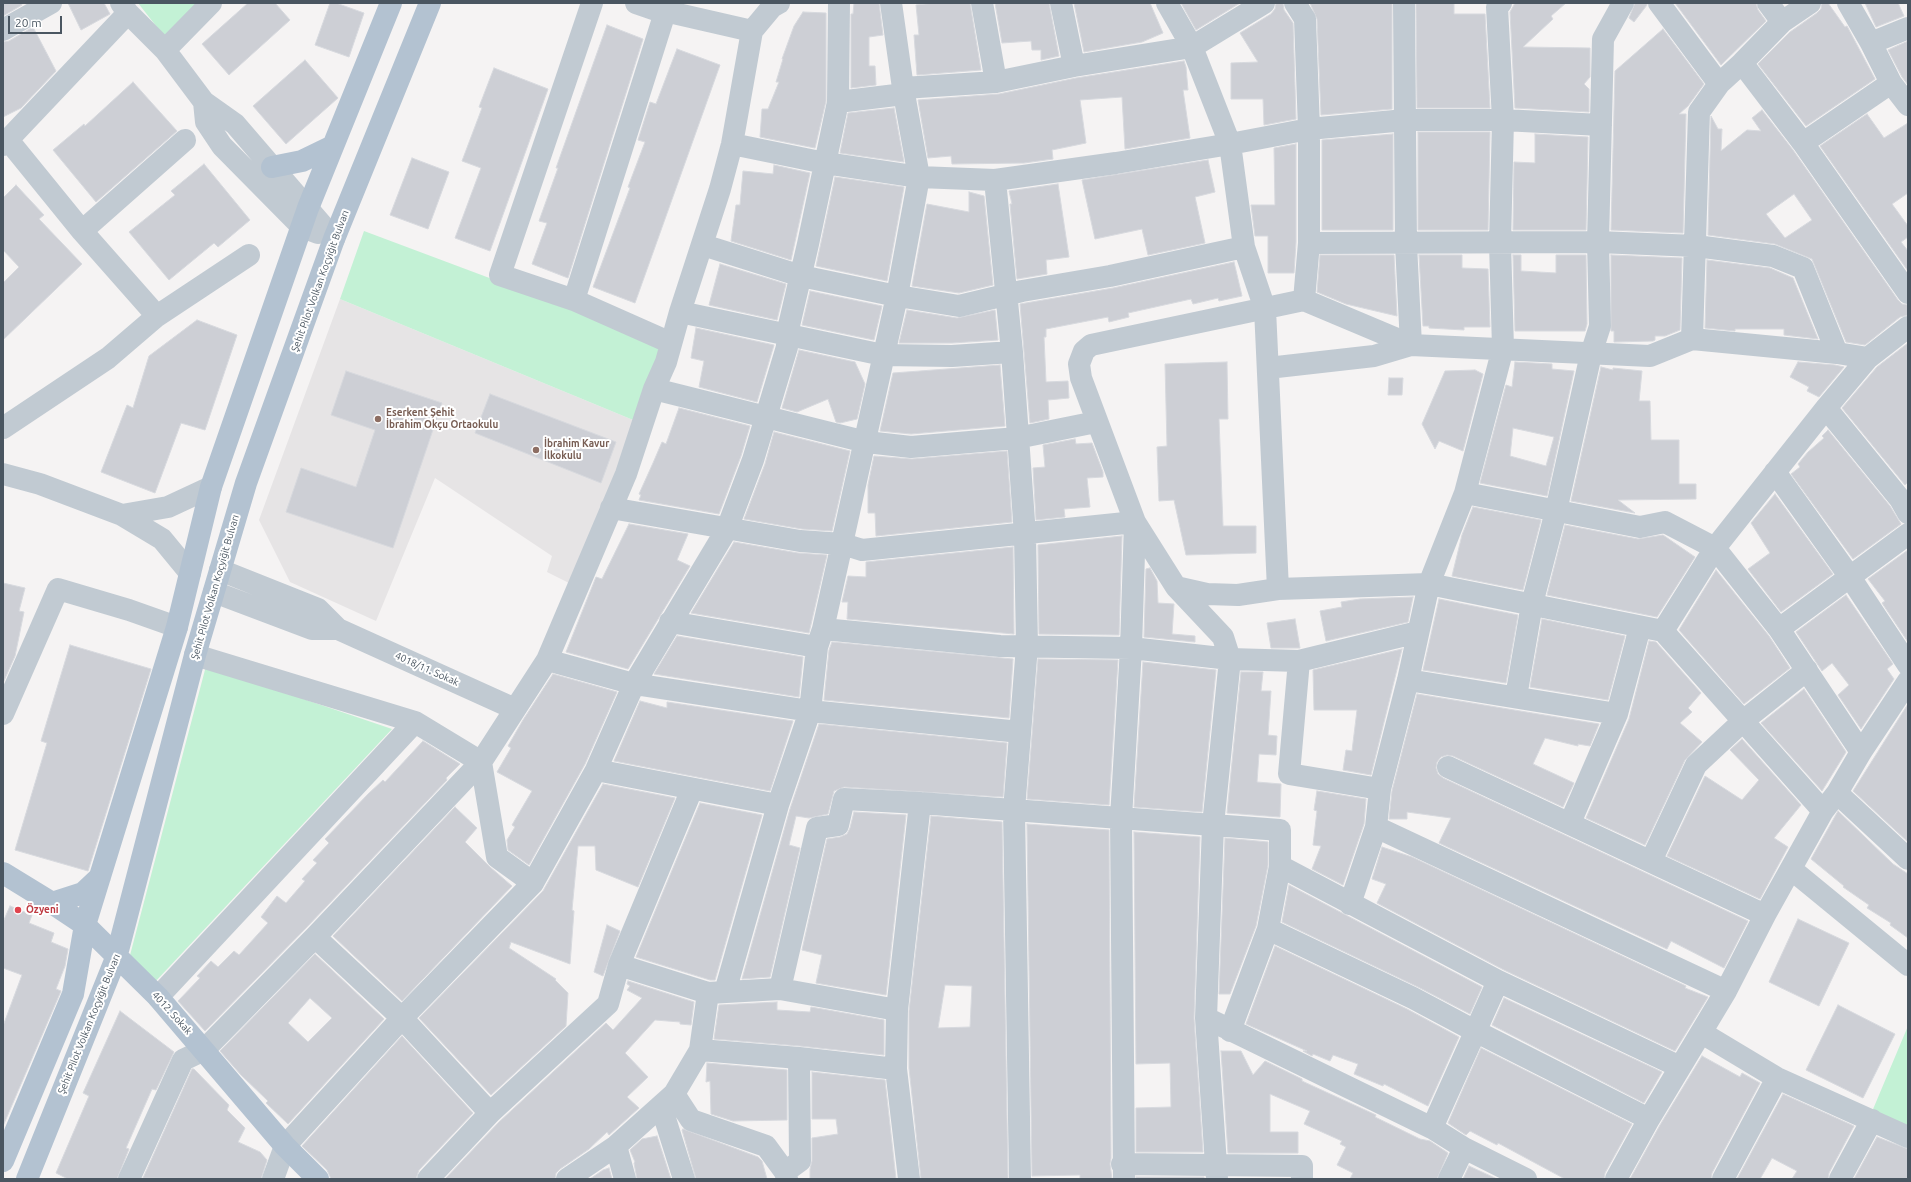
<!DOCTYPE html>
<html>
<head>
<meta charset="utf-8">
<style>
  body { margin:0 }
  #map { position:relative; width:1911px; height:1182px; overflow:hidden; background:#f5f3f3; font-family:Ubuntu,sans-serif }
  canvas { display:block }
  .frame { position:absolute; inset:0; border:4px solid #4a5661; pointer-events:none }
  .scale { position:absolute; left:8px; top:16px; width:54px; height:18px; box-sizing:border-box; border:2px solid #4a5661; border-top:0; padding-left:5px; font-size:12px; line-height:14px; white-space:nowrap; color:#4a5661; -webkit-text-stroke:3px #fff; paint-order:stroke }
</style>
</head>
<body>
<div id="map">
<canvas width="1911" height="1182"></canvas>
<div class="frame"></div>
<div class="scale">20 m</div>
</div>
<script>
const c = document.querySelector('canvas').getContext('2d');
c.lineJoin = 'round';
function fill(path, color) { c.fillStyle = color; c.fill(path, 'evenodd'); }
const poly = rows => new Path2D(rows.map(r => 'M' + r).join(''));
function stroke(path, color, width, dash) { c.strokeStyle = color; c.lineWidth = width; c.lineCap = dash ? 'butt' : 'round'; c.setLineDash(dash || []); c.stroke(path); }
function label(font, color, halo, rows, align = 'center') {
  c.font = font + ' Ubuntu,sans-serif'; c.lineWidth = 4; c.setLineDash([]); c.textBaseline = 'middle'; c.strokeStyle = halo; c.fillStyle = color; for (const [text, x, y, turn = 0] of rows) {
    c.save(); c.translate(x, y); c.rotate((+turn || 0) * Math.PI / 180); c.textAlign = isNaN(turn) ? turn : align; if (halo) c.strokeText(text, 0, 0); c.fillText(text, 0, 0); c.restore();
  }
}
const education = poly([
  [340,299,638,422,569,583,547,572,552,556,435,478,376,621,290,582,259,520]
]);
const green = poly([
  [138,3,197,3,164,36],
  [364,231,663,343,638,422,340,299],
  [206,666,392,729,155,982,129,959],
  [1908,1026,1908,1130,1871,1114]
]);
const building = poly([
  [3,3,21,3,22,5,3,16,3,3],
  [68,3,104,3,110,14,81,30,68,3],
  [248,3,275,3,290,20,229,75,202,44,248,3],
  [330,3,336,3,364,13,349,57,315,45,330,3],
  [854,3,879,3,883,35,869,37,869,66,875,66,876,85,851,88,851,14,853,14,854,3],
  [934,3,970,3,981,70,917,75,914,35,919,35,916,5,934,3],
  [995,3,1049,3,1059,56,1041,60,1041,50,1032,50,1031,41,1002,43,995,3],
  [1074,3,1150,3,1163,33,1142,42,1084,52,1074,3],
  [1181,3,1240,3,1196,30,1181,3],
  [1276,3,1283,3,1284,10,1293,23,1296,119,1264,125,1263,99,1231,99,1231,63,1258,62,1240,33,1271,14,1275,9,1276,3],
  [1310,3,1392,3,1392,109,1321,115,1317,19,1310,3],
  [1416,3,1454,3,1454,14,1485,14,1490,108,1417,108,1416,3],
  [1515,3,1566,3,1551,16,1553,19,1523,47,1590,48,1590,77,1584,84,1589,89,1589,112,1515,108,1510,12,1515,3],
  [1635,3,1647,3,1647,5,1634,22,1629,18,1635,3],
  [1675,3,1756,3,1758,10,1766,21,1721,65,1675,3],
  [1822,3,1828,3,1845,27,1847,26,1875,79,1806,126,1758,64,1790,32,1817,13,1821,9,1822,3],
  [1865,3,1898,3,1904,16,1876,27,1865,3],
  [803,12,826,13,826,101,815,148,760,137,762,109,768,109,779,82,776,82,783,59,782,59,794,26,803,12],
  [607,25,643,39,568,278,532,264,547,223,539,221,558,168,556,168,607,25],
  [33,27,56,71,21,108,3,117,3,42,9,41,33,27],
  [1663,29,1704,84,1688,106,1679,114,1686,114,1683,233,1611,230,1615,71,1663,29],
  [1908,41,1908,85,1902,77,1888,50,1908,41],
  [677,49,720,65,635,303,593,287,630,188,628,187,645,142,638,140,650,102,656,104,677,49],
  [305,60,338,98,286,144,253,106,305,60],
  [1184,61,1186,67,1188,90,1183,90,1190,138,1125,149,1122,97,1080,100,1086,143,1052,150,1053,159,1024,163,952,164,951,156,928,158,918,100,999,94,1076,78,1184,61],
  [494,68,548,89,490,251,455,238,481,168,462,161,482,108,479,107,494,68],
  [133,82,177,131,96,202,53,150,84,124,85,126,133,82],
  [894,108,904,162,840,153,848,113,894,108],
  [1762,110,1793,150,1898,300,1902,304,1908,305,1908,315,1900,317,1865,345,1846,342,1812,259,1775,244,1708,235,1711,116,1718,129,1722,129,1721,151,1747,130,1761,131,1752,118,1762,110],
  [1794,194,1812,220,1785,238,1766,214,1794,194],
  [1867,114,1884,138,1908,123,1908,193,1892,204,1908,226,1908,237,1901,242,1908,251,1908,271,1820,146,1867,114],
  [1418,132,1490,132,1488,230,1418,230,1418,132],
  [1393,134,1393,230,1322,230,1322,140,1393,134],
  [1535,134,1588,137,1586,230,1513,230,1514,162,1535,163,1535,134],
  [1296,144,1296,242,1294,273,1268,273,1268,236,1255,236,1251,205,1275,205,1274,148,1296,144],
  [412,158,449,172,428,229,390,215,412,158],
  [1208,160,1215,192,1195,197,1205,243,1148,255,1142,229,1095,239,1082,180,1208,160],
  [204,164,250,220,218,247,214,243,169,280,129,232,175,195,171,191,204,164],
  [774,165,810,173,791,260,731,241,736,205,740,205,743,171,773,174,774,165],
  [835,177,904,187,887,281,816,266,835,177],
  [1058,184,1069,257,1046,260,1047,274,1017,279,1010,204,1012,204,1009,191,1058,184],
  [16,185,44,215,39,219,82,264,3,340,3,283,19,267,3,250,3,198,16,185],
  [969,192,984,196,993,285,959,293,912,286,927,204,969,212,969,192],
  [1320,255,1394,255,1397,316,1346,304,1317,292,1320,255],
  [1419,255,1462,255,1462,268,1488,269,1490,327,1464,327,1464,330,1429,328,1429,326,1423,326,1419,255],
  [1513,255,1521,255,1521,271,1556,273,1556,255,1586,255,1587,324,1585,331,1515,331,1513,255],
  [1611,255,1682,258,1680,330,1665,336,1655,336,1655,340,1653,341,1614,342,1614,331,1611,331,1611,255],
  [1707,260,1770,268,1793,278,1818,339,1784,335,1784,329,1735,329,1735,331,1705,328,1707,260],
  [1234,262,1242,296,1219,301,1218,298,1193,304,1191,299,1128,313,1129,317,1109,322,1108,317,1046,329,1046,337,1044,337,1046,382,1068,381,1069,398,1048,400,1049,419,1030,423,1020,304,1113,288,1234,262],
  [720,264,786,284,777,320,709,305,720,264],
  [810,291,882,306,874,340,802,325,810,291],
  [907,310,957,318,995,310,998,340,952,343,899,343,907,310],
  [197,320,237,335,205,430,181,423,155,493,101,472,127,405,133,408,149,356,197,320],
  [696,328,774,345,757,402,699,387,704,361,691,358,696,328],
  [1908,343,1908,482,1905,485,1842,408,1877,367,1908,343],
  [799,350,855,362,865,384,857,419,840,423,836,422,828,399,797,412,782,408,799,350],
  [1227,362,1228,419,1219,419,1223,526,1256,526,1256,553,1186,555,1174,500,1159,501,1157,447,1167,446,1165,364,1227,362],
  [1515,362,1552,364,1552,369,1574,371,1547,496,1480,483,1506,385,1512,387,1515,362],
  [1513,428,1554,437,1546,466,1510,456,1513,428],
  [1798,362,1835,365,1844,367,1819,397,1807,391,1809,387,1790,377,1798,362],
  [1000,365,1005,426,911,434,880,431,893,373,1000,365],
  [1601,367,1613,370,1613,368,1642,371,1639,401,1650,401,1651,440,1679,440,1679,484,1696,484,1696,499,1618,500,1635,513,1571,501,1601,367],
  [1475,370,1483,374,1463,451,1439,441,1435,449,1422,424,1445,371,1475,370],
  [346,371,442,403,393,548,286,512,301,468,356,487,375,430,331,415,346,371],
  [1389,378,1403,378,1402,395,1388,395,1389,378],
  [490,394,616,442,601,483,475,433,490,394],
  [679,408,750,426,741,456,719,514,639,500,641,495,639,494,653,463,662,442,666,444,679,408],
  [1828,430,1890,506,1901,524,1853,559,1791,474,1800,467,1798,464,1808,452,1824,438,1822,436,1828,430],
  [774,432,850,451,832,531,802,529,744,519,765,464,774,432],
  [1075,439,1076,444,1092,443,1103,472,1103,477,1087,478,1090,507,1064,509,1065,517,1036,520,1033,468,1045,467,1043,445,1075,439],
  [1007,451,1012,522,876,536,875,513,868,513,868,485,874,456,912,459,1007,451],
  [1775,494,1833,574,1781,612,1748,569,1770,553,1751,523,1775,494],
  [1473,507,1541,520,1523,590,1452,576,1462,535,1473,507],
  [629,524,688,534,677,560,690,566,628,669,566,652,596,577,602,579,629,524],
  [1565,525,1638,539,1663,535,1695,557,1657,617,1547,595,1565,525],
  [1122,536,1119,635,1039,634,1038,545,1122,536],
  [734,542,798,553,827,555,809,633,691,613,734,542],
  [1013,547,1014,634,847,619,848,602,842,602,848,576,866,577,866,562,1013,547],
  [1908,550,1908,642,1882,603,1885,601,1868,579,1908,550],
  [1150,568,1157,581,1158,603,1174,604,1172,634,1195,636,1195,642,1144,637,1146,569,1150,568],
  [1716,570,1769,636,1790,668,1744,704,1679,630,1716,570],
  [3,583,25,588,19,611,24,612,15,656,3,683,3,583],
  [1846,595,1893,664,1887,669,1894,679,1861,729,1838,695,1849,685,1832,663,1822,671,1796,632,1846,595],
  [1413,597,1408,622,1326,641,1320,611,1342,607,1341,602,1360,599,1413,597],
  [1439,599,1518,615,1506,683,1423,670,1439,599],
  [1295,619,1300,648,1271,648,1267,623,1295,619],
  [1542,619,1625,636,1608,700,1530,687,1542,619],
  [677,636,803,657,799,697,654,674,677,636],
  [1649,641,1656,642,1701,693,1688,708,1692,712,1680,723,1702,742,1685,760,1645,845,1586,818,1629,719,1649,641],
  [832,642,1013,659,1009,718,824,700,829,650,832,642],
  [70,645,151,669,88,871,15,850,47,743,41,741,70,645],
  [1402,649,1371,775,1343,770,1346,750,1352,751,1357,710,1314,710,1313,670,1402,649],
  [1038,659,1118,660,1109,805,1027,799,1038,659],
  [1143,662,1216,670,1202,812,1134,807,1143,662],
  [1241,672,1263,672,1261,691,1271,691,1268,735,1277,736,1276,755,1259,754,1257,782,1281,784,1280,817,1227,813,1241,672],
  [553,674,617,692,585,764,529,865,508,850,507,840,515,827,512,825,532,791,497,772,511,748,508,746,523,720,553,674],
  [1804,689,1846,752,1822,791,1761,723,1804,689],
  [1417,694,1599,724,1590,746,1578,744,1578,746,1545,738,1533,764,1574,783,1563,807,1453,756,1447,755,1441,757,1437,762,1436,768,1438,774,1443,778,1748,921,1724,968,1671,941,1667,949,1439,843,1451,818,1407,812,1407,819,1389,819,1392,791,1417,694],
  [640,701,667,708,667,702,793,721,770,791,614,761,640,701],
  [1908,704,1908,842,1853,791,1908,704],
  [819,724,1007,743,1003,797,844,787,834,791,828,814,809,818,796,816,789,845,800,848,770,977,742,979,790,809,819,724],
  [1742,739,1801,805,1774,838,1788,847,1760,899,1667,856,1705,776,1742,800,1759,780,1730,750,1742,739],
  [423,741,460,764,446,778,447,780,306,928,205,1031,178,1001,200,978,197,976,211,961,218,967,234,951,239,955,268,923,261,917,277,896,286,903,305,881,302,879,317,863,313,860,329,843,325,839,368,794,383,780,385,782,423,741],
  [603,784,675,798,638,887,596,870,595,846,578,846,572,910,574,911,570,964,511,942,509,948,556,979,555,980,568,993,566,1026,491,1095,419,1018,543,891,603,784],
  [1317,791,1366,799,1364,824,1343,885,1312,869,1321,846,1313,845,1317,811,1314,810,1317,791],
  [700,803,762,815,715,980,710,980,636,957,700,803],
  [455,807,477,828,465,842,490,867,512,886,402,1001,333,936,455,807],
  [1838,811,1893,864,1908,874,1908,938,1890,925,1891,923,1867,908,1869,905,1843,887,1844,886,1811,859,1838,811],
  [854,812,906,815,886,995,816,983,822,955,802,950,827,839,840,837,847,834,850,828,854,812],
  [931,816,1002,822,1008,1179,921,1179,909,1068,909,1011,931,816],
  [945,985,972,986,970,1027,938,1028,945,985],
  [1027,824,1109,830,1111,1158,1110,1164,1112,1179,1080,1179,1080,1175,1032,1176,1027,824],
  [1134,832,1200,837,1194,1018,1203,1152,1136,1152,1136,1108,1171,1107,1170,1063,1136,1064,1134,832],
  [1225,838,1268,842,1268,865,1256,926,1230,994,1219,994,1225,838],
  [1382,847,1412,857,1686,986,1685,988,1708,997,1675,1051,1504,970,1377,903,1386,884,1372,879,1382,847],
  [1289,885,1482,987,1470,1014,1418,987,1282,922,1289,885],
  [10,906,32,915,29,923,54,933,51,942,68,949,65,966,56,989,61,991,3,1126,3,1026,22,975,3,968,3,922,10,906],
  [1798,919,1849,943,1819,1006,1769,982,1798,919],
  [607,925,620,931,603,976,594,972,607,925],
  [1275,946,1407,1009,1459,1037,1428,1106,1384,1084,1383,1086,1354,1074,1358,1064,1333,1055,1330,1061,1313,1054,1312,1056,1303,1051,1307,1051,1246,1024,1275,946],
  [315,954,384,1019,288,1124,266,1103,268,1101,241,1075,220,1051,315,954],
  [310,998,332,1018,308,1042,288,1023,310,998],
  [628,981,694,1002,691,1025,680,1024,680,1022,655,1020,625,1053,648,1077,627,1097,639,1108,609,1135,607,1132,589,1149,560,1169,556,1173,555,1179,445,1179,499,1122,606,1023,613,1030,642,998,627,990,630,986,627,984,628,981],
  [1504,998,1662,1072,1644,1103,1492,1025,1504,998],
  [777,1002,777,1010,810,1012,811,1007,884,1020,884,1055,800,1046,714,1039,719,1005,777,1002],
  [1838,1005,1895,1034,1863,1098,1806,1070,1838,1005],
  [120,1011,174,1052,156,1090,152,1089,126,1148,129,1149,117,1179,68,1179,56,1173,89,1096,83,1093,120,1011],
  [402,1036,473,1113,419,1170,416,1179,331,1179,327,1170,302,1146,402,1036],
  [1481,1048,1632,1124,1605,1173,1604,1179,1565,1179,1498,1143,1497,1145,1470,1131,1466,1135,1448,1123,1481,1048],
  [1221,1051,1241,1051,1253,1075,1265,1061,1302,1079,1302,1081,1376,1115,1375,1117,1420,1139,1430,1141,1448,1153,1437,1179,1350,1179,1353,1173,1337,1165,1346,1147,1340,1144,1342,1141,1304,1124,1310,1111,1270,1094,1270,1132,1298,1132,1298,1153,1228,1153,1221,1051],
  [1702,1056,1740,1077,1742,1073,1760,1083,1712,1173,1711,1179,1630,1179,1660,1125,1702,1056],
  [707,1063,787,1070,787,1120,733,1121,711,1114,710,1081,706,1082,707,1063],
  [192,1069,194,1069,229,1105,227,1110,245,1128,238,1142,260,1152,267,1160,261,1179,143,1178,192,1069],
  [812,1072,885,1080,896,1179,810,1179,810,1169,812,1161,812,1138,838,1134,836,1119,812,1119,812,1072],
  [1783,1094,1854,1126,1829,1173,1828,1179,1792,1179,1797,1171,1772,1158,1760,1179,1737,1179,1783,1094],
  [683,1129,758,1157,762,1161,767,1179,696,1179,682,1130,683,1129],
  [657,1136,671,1179,637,1179,634,1163,635,1162,630,1150,642,1139,657,1136],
  [1877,1137,1908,1149,1908,1179,1854,1179,1877,1137],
  [1469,1166,1497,1179,1463,1179,1469,1166],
  [609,1168,612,1179,590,1179,603,1170,609,1168],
  [1136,1177,1204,1177,1204,1179,1136,1179,1136,1177]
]);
const minor = poly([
  [121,3,128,13,165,50,204,102,235,124,334,239],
  [592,3,500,275,574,300,671,343],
  [636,3,665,13,669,12,752,31],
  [982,3,996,82],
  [1061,3,1074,66],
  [1167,3,1192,47,1230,144,1244,247,1265,309,1278,589],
  [1295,3,1305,19,1309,129,1309,243,1304,300],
  [1659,3,1719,84],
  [1768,3,1782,22],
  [1848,3,1871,43,1891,83,1908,105],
  [3,30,51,3],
  [1871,43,1908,28],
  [165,50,211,3],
  [1742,63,1803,143,1908,293],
  [204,102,206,122,222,146,302,227,318,233],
  [838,102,839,3],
  [8,140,82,231,157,316],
  [1803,143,1891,83],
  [732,144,825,163,919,177,995,180,1116,163,1230,144,1309,129,1405,120,1503,120,1601,125],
  [3,145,128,13],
  [995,180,1012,352,1025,535,1027,646,1014,810,1020,1179],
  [82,231,185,140],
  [1309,243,1598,242,1696,246,1773,256,1803,268,1837,353],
  [703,245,801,276,892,295,959,306,1022,291,1110,276,1244,247],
  [574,300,668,3],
  [680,312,883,355,952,356,1012,352],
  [1692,339,1699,112,1719,84,1742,63,1782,22,1810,3],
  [1268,368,1374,356,1411,345,1650,356,1692,339,1837,353,1868,358],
  [654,389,866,442,911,447,1017,438,1096,422],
  [1826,408,1900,499,1908,513],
  [3,428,108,358,157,316,249,255],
  [1775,472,1850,577,1908,665],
  [3,474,40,484,122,515,162,539,190,573],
  [1465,493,1640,527,1665,522,1715,548,1779,629,1861,752],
  [611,508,800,541,843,544,862,550,1135,522,1131,648,1121,818,1124,1179],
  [122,515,168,507,211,487],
  [220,570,318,609,338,629,515,709],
  [1176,587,1207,594,1238,595,1278,589,1429,584,1663,631,1715,548,1826,408,1868,358,1908,327],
  [214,592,312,629,338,629],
  [670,622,817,647,823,629,1000,646,1131,648,1230,659,1299,661,1418,632],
  [823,629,897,296,919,177,903,88,891,3],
  [1779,629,1908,534],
  [1663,631,1823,811],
  [195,655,415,722],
  [547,660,634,684,810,711,1020,732],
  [1299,661,1289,774,1380,789],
  [1408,680,1617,714],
  [1516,697,1532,604,1556,511,1591,354,1600,326,1598,242,1603,39,1623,3],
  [3,714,58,589,129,610,177,627],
  [1448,767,1765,915],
  [596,770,778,805],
  [1837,793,1908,859],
  [1570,823,1617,714,1640,627],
  [1376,827,1726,991],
  [1651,861,1696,765,1743,721,1807,670],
  [1791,869,1908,965],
  [1350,904,1376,827,1380,789,1408,680,1429,584,1465,493,1503,348,1500,243,1503,120,1497,7,1501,3],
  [1268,929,1413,998,1475,1031,1649,1119],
  [315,937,402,1018,490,1113],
  [619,965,692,789],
  [780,989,897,1010],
  [725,992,778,805,810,711,817,647],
  [708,993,700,1050,799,1058,800,1161,785,1172],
  [158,997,415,722,481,762,497,857,533,883],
  [1206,1018,1432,1128,1464,1148,1449,1179],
  [1230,1031,1268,929,1280,866],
  [1702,1033,1777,1078,1908,1137],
  [799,1058,896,1069],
  [674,1094,691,1120,766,1146,785,1172,787,1179],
  [661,1106,684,1179],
  [1432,1128,1498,981],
  [616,1146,625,1179],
  [1464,1148,1526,1179],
  [1122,1164,1302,1166,1302,1179],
  [129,1179,183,1060,204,1050,315,937,481,762,547,660,626,474,654,389,666,362,680,312,720,189,732,144,752,31,772,7,779,3],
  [273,1179,285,1146,402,1018,533,883,596,770,634,684,727,529,753,460,787,347,787,334,808,244,838,102,904,94,903,88,996,82,1074,66,1192,47,1264,3],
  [428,1179,490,1113,608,1004,619,965,708,993,780,989,817,828,838,825,844,799,920,803,1280,830,1280,866,1498,981,1680,1067],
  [567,1179,616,1146,674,1094,700,1050],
  [909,1179,896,1069,897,1010,920,803],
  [1217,1179,1206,1018,1213,825,1230,659,1223,637,1176,587,1135,522,1081,378,1079,364,1084,351,1091,345,1304,300,1411,345,1406,244,1404,3],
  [1616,1179,1649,1119,1726,991,1765,915,1823,811,1837,793,1861,752,1908,681],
  [1723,1179,1777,1078],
  [1840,1179,1872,1120]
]);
const major = poly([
  [272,167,302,161,333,146],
  [3,873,52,903,85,925,158,997,285,1146,318,1179],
  [52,903,83,893,100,877],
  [3,1161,73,994,85,925,177,627,211,487,308,208,391,3],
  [27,1179,116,958,195,655,246,483,334,239,430,3]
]);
const markers = [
  [378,419,4,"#8d6e63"],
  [536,450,4,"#8d6e63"],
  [18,910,4,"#e0444e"]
];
const streetNames = [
  ["Şehit Pilot Volkan Koçyiğit Bulvarı",320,281,-70],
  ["Şehit Pilot Volkan Koçyiğit Bulvarı",215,587,-74],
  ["4018/11. Sokak",427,669,24],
  ["4012. Sokak",172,1013,48],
  ["Şehit Pilot Volkan Koçyiğit Bulvarı",89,1024,-68]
];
const educationNames = [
  ["Eserkent Şehit",386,413],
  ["İbrahim Okçu Ortaokulu",386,425],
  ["İbrahim Kavur",544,444],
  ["İlkokulu",544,456]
];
const healthNames = [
  ["Özyeni",26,910]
];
fill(education, '#e6e4e5');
fill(green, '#c3f1d5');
fill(building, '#cdcfd5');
stroke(building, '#d7d9de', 1);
stroke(minor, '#c1cad2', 22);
stroke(major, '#b3c2d1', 22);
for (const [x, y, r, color] of markers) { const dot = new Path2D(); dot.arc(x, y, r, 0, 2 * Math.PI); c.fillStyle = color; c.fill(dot); stroke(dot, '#fff', 1.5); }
label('10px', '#4a5661', '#fff', streetNames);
label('bold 10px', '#785e54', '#fff', educationNames, 'left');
label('bold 10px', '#be3a42', '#fff', healthNames, 'left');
</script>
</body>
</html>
